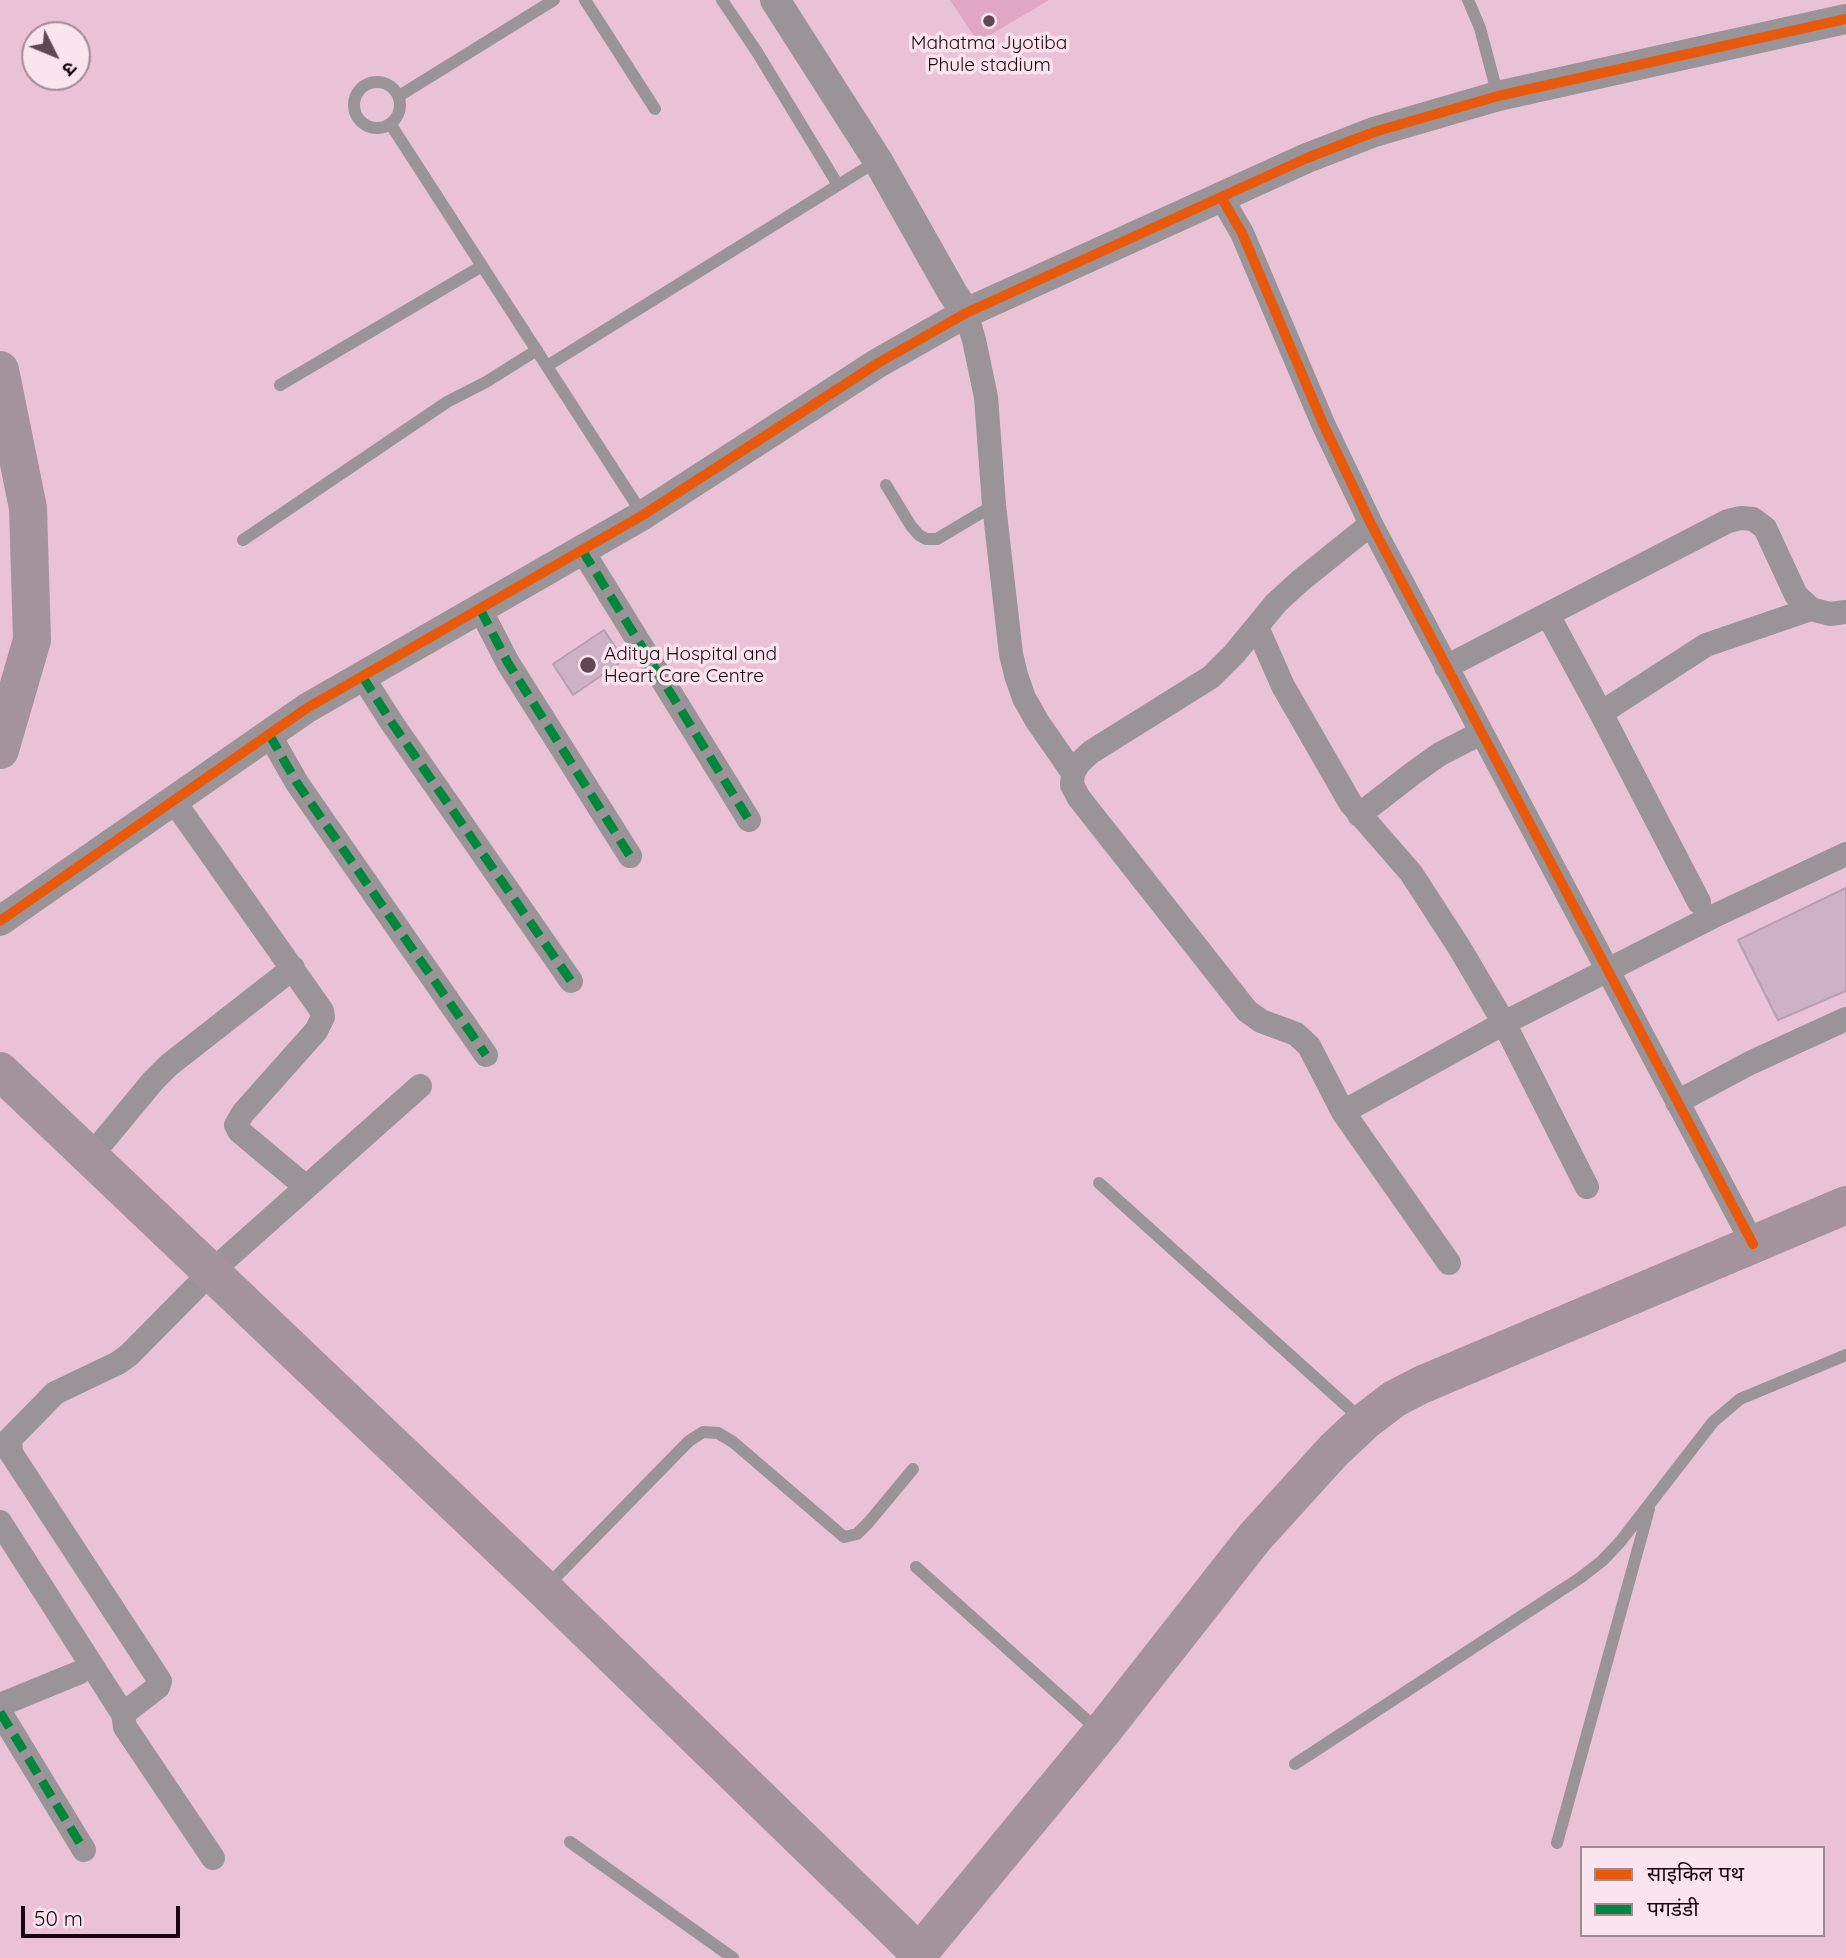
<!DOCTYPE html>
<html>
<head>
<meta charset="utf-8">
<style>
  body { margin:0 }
  #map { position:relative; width:1846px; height:1958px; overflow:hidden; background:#eac2d5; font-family:Quicksand,"Noto Sans Devanagari",sans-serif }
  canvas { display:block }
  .legend { position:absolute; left:1580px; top:1846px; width:245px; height:91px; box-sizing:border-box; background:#fce4ee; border:2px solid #a28a94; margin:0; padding:9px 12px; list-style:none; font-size:21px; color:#1a030e }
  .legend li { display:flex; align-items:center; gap:14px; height:35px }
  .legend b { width:35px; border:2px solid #a28a94 }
  .north { position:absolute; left:21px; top:21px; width:70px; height:70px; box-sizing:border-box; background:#fce4ee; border:2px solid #a28a94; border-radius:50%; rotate:133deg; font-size:19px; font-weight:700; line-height:28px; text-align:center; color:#1a030e }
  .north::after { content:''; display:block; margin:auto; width:24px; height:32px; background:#634654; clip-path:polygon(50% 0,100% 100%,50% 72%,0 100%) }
  .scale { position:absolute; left:21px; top:1906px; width:159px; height:32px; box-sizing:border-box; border:4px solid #1a030e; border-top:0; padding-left:9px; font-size:21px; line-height:24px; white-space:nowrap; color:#1a030e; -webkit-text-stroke:5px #fce4ee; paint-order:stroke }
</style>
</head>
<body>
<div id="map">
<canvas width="1846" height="1958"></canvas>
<ul class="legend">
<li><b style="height:9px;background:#e8590c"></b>साइकिल पथ</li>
<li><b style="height:9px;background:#00873e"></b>पगडंडी</li>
</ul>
<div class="north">उ</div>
<div class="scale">50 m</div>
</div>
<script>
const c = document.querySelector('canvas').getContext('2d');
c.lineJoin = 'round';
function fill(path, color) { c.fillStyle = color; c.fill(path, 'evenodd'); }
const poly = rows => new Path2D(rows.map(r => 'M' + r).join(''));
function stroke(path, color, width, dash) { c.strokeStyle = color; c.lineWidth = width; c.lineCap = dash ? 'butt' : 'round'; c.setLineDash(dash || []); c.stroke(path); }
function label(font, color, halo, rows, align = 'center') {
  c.font = font + ' Quicksand,sans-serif'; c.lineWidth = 7; c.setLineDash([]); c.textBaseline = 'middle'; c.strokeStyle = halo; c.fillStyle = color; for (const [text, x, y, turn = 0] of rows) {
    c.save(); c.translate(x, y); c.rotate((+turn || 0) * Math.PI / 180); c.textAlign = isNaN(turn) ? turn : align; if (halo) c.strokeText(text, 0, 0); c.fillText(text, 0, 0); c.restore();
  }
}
const green = poly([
  [950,0,1049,0,978,42]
]);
const building = poly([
  [604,630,624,660,573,695,553,664,604,630],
  [1846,888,1846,991,1778,1020,1738,940,1846,888]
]);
const service = poly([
  [585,0,655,109],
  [722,0,757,52,838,185],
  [1468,0,1480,28,1498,96],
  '354 105a23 23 0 1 1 46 0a23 23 0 1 1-46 0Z',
  [399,96,554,0],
  [391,125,643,515],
  [547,366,877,161],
  [280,385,482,266],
  [886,485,911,526,919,535,926,539,937,539,994,505],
  [243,540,447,402,486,382,537,350],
  [1099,1183,1361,1419],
  [916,1567,1098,1730],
  [546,1587,689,1441,703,1432,718,1433,733,1442,844,1537,857,1534,869,1522,913,1469],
  [1295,1764,1580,1578,1602,1561,1620,1542,1713,1422,1740,1399,1846,1355],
  [570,1842,733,1958],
  [1557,1843,1649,1509]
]);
const minor = poly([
  [1221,197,1242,233,1324,426,1371,524,1753,1244],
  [966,313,974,340,986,397,994,505,1011,654,1016,675,1024,698,1037,721,1073,773],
  [1371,524,1300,581,1276,603,1234,654,1211,677,1091,752,1079,763,1073,773,1072,785,1079,798,1247,1011,1261,1021,1296,1034,1309,1046,1343,1112,1449,1263],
  [582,550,749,820],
  [480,609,508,663,630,856],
  [1548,615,1601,713,1699,902],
  [1257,627,1283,686,1351,804,1411,873,1459,947,1504,1023,1587,1187],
  [1446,667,1728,521,1741,518,1753,519,1765,528,1796,595,1811,609,1830,614,1846,612],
  [362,676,392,723,571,981],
  [1601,713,1706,645,1811,609],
  [269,734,297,783,486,1055],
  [173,800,322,1011,323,1017,316,1031,243,1113,236,1125,239,1131,306,1187],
  [1359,815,1412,774,1440,754,1481,733],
  [1677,1102,1750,1063,1846,1019],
  [1343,1112,1504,1023,1712,917,1846,854],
  [90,1157,153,1081,169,1065,293,968],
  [0,1522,123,1714],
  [0,1705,78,1673],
  [0,1712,84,1850],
  [213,1858,125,1727,123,1714,158,1687,160,1681,11,1453,10,1439,55,1393,118,1363,129,1355,211,1272,420,1086]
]);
const tertiary = poly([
  [775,0,878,161,952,292,966,313],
  [0,921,307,708,643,515,878,363,966,313,1307,158,1374,132,1498,96,1846,19]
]);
const primary = poly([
  [0,370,28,508,32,640,0,750],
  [0,1071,544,1589,919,1953],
  [915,1958,1101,1733,1255,1537,1334,1450,1364,1422,1394,1399,1421,1385,1846,1205]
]);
const quiet = poly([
  [582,550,749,820],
  [480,609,508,663,630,856],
  [362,676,392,723,571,981],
  [269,734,297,783,486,1055],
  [0,1712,84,1850]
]);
const cycleway = poly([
  [1221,197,1242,233,1324,426,1371,524,1753,1244],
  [0,921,307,708,643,515,878,363,966,313,1307,158,1374,132,1498,96,1846,19]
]);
const markers = [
  [989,21,7,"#634654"],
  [588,665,9,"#634654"]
];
const poiNames = [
  ["Mahatma Jyotiba",989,43],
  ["Phule stadium",989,65],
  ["Aditya Hospital and",604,654,"left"],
  ["Heart Care Centre",604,676,"left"]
];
fill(green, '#dfa7c2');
fill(building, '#ceb1c3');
stroke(building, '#ba9eb0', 2);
stroke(service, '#9a9397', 12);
stroke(minor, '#9a9397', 24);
stroke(tertiary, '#9a9397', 30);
stroke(primary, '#a4939c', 38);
stroke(quiet, '#00873e', 9, [18, 9]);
stroke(cycleway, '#e8590c', 10);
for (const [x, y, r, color] of markers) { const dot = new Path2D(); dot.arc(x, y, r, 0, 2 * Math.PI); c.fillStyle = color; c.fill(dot); stroke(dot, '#fce4ee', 2.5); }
label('19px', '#1a030e', '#fce4ee', poiNames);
</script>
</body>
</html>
